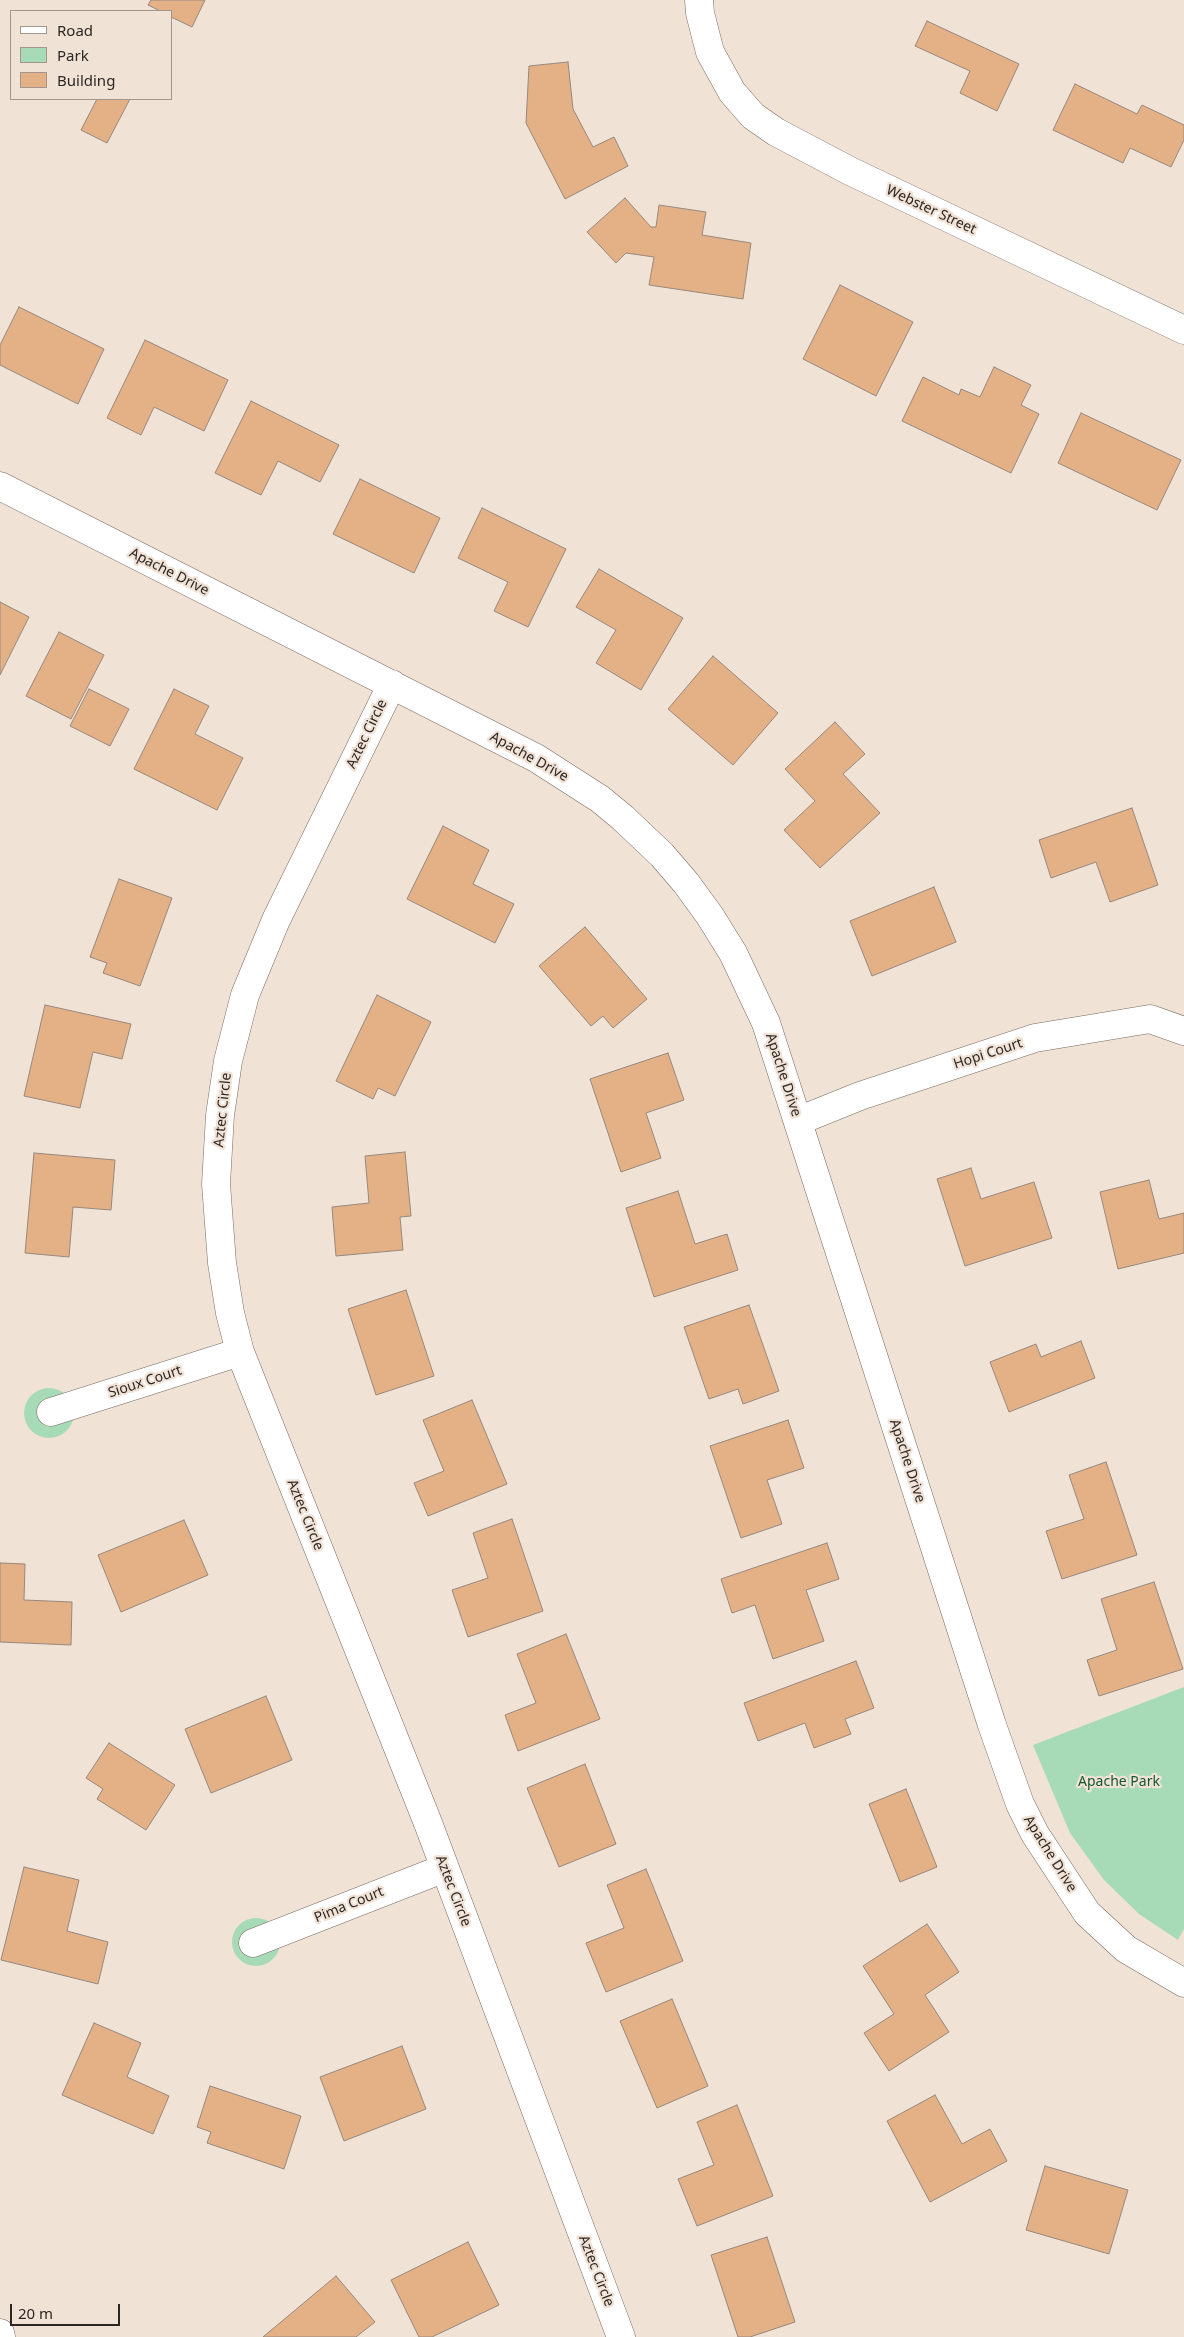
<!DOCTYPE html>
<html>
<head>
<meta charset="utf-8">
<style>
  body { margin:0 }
  #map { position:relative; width:1184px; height:2337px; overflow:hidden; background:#f1e2d6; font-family:"Noto Sans",sans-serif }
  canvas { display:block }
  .legend { position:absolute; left:10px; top:10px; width:162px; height:90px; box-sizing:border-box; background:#f1e2d6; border:1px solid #a2978e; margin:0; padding:6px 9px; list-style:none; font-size:15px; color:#2c2723 }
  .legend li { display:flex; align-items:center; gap:10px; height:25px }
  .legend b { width:25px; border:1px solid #a2978e }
  .scale { position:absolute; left:10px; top:2304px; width:110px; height:22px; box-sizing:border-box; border:2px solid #2c2723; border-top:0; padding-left:6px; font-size:15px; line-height:18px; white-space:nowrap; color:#2c2723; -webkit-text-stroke:4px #f1e2d6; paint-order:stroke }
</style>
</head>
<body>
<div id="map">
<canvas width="1184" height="2337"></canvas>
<ul class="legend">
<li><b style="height:6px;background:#fff"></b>Road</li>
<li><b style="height:14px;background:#a7dbb7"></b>Park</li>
<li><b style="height:14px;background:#e4b085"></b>Building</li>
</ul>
<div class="scale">20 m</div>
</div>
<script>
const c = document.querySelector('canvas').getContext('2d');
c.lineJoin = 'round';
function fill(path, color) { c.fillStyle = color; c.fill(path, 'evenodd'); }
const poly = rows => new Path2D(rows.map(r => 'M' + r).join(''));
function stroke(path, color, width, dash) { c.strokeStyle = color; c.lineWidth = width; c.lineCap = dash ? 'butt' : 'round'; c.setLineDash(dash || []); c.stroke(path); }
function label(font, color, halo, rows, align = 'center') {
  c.font = font + ' "Noto Sans",sans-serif'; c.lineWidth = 4.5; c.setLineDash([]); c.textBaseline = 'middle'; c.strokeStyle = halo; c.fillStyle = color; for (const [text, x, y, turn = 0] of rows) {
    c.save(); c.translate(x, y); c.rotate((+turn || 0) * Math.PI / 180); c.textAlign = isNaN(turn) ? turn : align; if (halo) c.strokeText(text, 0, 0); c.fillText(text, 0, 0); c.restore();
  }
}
const green = poly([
  '24 1413a25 25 0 1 1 50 0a25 25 0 1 1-50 0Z',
  [1184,1687,1184,1929,1178,1940,1139,1914,1104,1880,1070,1833,1033,1745],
  '232 1942a24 24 0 1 1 48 0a24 24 0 1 1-48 0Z'
]);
const building = poly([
  [151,0,205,0,192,27,171,17,171,11,160,11,148,5,151,0],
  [927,21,1019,64,997,111,960,93,970,71,915,46,927,21],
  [568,62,573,109,593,147,614,137,628,166,565,199,526,123,529,66,568,62],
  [1075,84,1137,114,1142,105,1184,125,1184,140,1171,167,1130,148,1123,163,1053,130,1075,84],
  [97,99,130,99,107,143,81,130,97,99],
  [625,198,651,227,656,227,659,205,706,212,702,235,751,243,743,299,649,285,654,257,626,253,616,263,587,232,625,198],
  [840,285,913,322,876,396,803,359,840,285],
  [19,307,104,349,78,404,0,365,0,345,19,307],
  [145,340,228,380,204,431,154,407,141,435,107,418,145,340],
  [994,367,1031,385,1021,405,1039,414,1011,473,902,421,923,377,959,395,961,389,980,397,994,367],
  [251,401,339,445,320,482,278,461,261,495,215,473,251,401],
  [1081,413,1181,460,1157,510,1058,463,1081,413],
  [360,479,440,518,414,573,333,534,360,479],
  [482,508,566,549,528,627,494,611,508,582,458,558,482,508],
  [599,569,683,618,641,690,596,663,616,630,576,607,599,569],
  [0,602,29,617,0,675,0,602],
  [59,632,104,655,71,719,26,696,59,632],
  [713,656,778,713,733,765,668,709,713,656],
  [89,689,129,709,110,746,70,726,89,689],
  [174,689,209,706,195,734,243,758,217,810,134,769,174,689],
  [835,722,865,754,843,774,880,813,820,868,784,830,815,801,785,769,835,722],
  [1132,808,1158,885,1110,902,1096,862,1051,878,1039,840,1132,808],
  [443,826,489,850,473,884,514,904,495,943,407,899,443,826],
  [119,879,172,898,140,986,103,973,107,963,90,957,119,879],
  [934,887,956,942,872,976,850,921,934,887],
  [585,927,647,999,613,1028,603,1016,591,1026,539,966,585,927],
  [377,995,431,1022,395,1096,378,1088,373,1099,336,1081,377,995],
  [45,1005,131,1024,122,1059,93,1052,80,1108,24,1096,45,1005],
  [668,1053,684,1100,646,1113,661,1158,621,1172,590,1079,668,1053],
  [405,1152,411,1216,400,1217,403,1250,336,1256,332,1207,369,1203,365,1156,405,1152],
  [34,1153,115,1160,111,1210,73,1207,69,1257,25,1253,34,1153],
  [971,1168,981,1199,1034,1182,1052,1238,965,1266,937,1179,971,1168],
  [1149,1180,1159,1219,1184,1213,1184,1253,1118,1269,1100,1192,1149,1180],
  [678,1191,695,1244,727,1234,738,1270,654,1297,626,1208,678,1191],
  [406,1290,434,1376,376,1395,348,1309,406,1290],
  [749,1305,779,1391,743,1404,738,1389,709,1399,684,1327,749,1305],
  [1081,1341,1095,1378,1009,1412,990,1362,1036,1344,1041,1357,1081,1341],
  [472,1400,507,1484,428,1516,414,1483,444,1471,423,1420,472,1400],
  [788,1420,804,1468,767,1480,782,1524,741,1538,710,1446,788,1420],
  [1106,1462,1137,1555,1062,1579,1046,1531,1084,1519,1069,1475,1106,1462],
  [512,1519,543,1611,468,1637,452,1590,488,1578,473,1533,512,1519],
  [184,1520,208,1575,121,1612,98,1555,184,1520],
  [827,1543,839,1579,806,1590,824,1641,773,1659,755,1605,732,1613,721,1579,827,1543],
  [0,1563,25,1564,24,1600,72,1602,71,1645,0,1642,0,1563],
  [1154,1582,1183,1669,1099,1696,1087,1660,1117,1650,1101,1599,1154,1582],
  [566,1634,600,1719,518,1751,505,1715,536,1703,517,1654,566,1634],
  [856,1661,874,1708,845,1719,851,1734,814,1748,805,1723,758,1741,744,1703,856,1661],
  [266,1696,292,1760,211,1793,185,1729,266,1696],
  [109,1743,175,1785,146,1830,97,1799,103,1789,86,1778,109,1743],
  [585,1764,616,1844,559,1867,527,1788,585,1764],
  [906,1789,937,1867,900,1882,869,1804,906,1789],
  [24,1867,79,1880,67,1931,108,1942,98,1984,1,1960,24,1867],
  [646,1869,683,1961,606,1992,586,1943,624,1928,607,1885,646,1869],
  [927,1924,959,1972,925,1995,949,2032,889,2071,864,2033,894,2014,863,1966,927,1924],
  [672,1999,708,2086,657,2108,620,2021,672,1999],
  [94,2023,141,2043,127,2077,169,2096,153,2134,62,2095,94,2023],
  [402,2046,426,2109,344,2141,320,2077,402,2046],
  [210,2086,301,2116,284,2169,207,2143,211,2132,197,2127,210,2086],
  [935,2095,962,2144,990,2129,1007,2161,930,2202,887,2121,935,2095],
  [737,2105,773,2196,697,2226,678,2179,714,2165,697,2122,737,2105],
  [1045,2166,1128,2190,1109,2254,1026,2230,1045,2166],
  [767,2237,795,2322,750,2337,738,2337,711,2255,767,2237],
  [468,2242,499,2305,432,2337,419,2337,391,2280,468,2242],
  [336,2276,375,2322,356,2337,263,2337,336,2276]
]);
const street = poly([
  [699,0,700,13,710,52,732,92,753,116,776,132,850,171,1184,330],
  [0,486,536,758,600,799,623,818,662,855,686,883,710,916,733,953,766,1023,992,1725,1020,1804,1035,1834,1087,1913,1126,1949,1184,1983],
  [392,684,276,920,245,995,228,1061,220,1115,216,1184,222,1263,230,1313,240,1352,428,1823,621,2337],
  [798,1121,860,1096,1035,1038,1150,1019,1184,1031],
  [51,1412,240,1352],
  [253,1943,445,1868]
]);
const secondary = poly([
  [0,2333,1,2337]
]);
const streetNames = [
  ["Webster Street",931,210,25],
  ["Apache Drive",169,572,27],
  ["Aztec Circle",367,734,-64],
  ["Apache Drive",529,757,29],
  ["Hopi Court",988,1054,-18],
  ["Apache Drive",783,1075,72],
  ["Aztec Circle",223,1110,-84],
  ["Sioux Court",145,1382,-18],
  ["Apache Drive",907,1461,72],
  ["Aztec Circle",305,1515,68],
  ["Apache Drive",1050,1854,58],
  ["Aztec Circle",453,1891,69],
  ["Pima Court",349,1905,-22],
  ["Aztec Circle",596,2271,69]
];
const parkNames = [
  ["Apache Park",1119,1782]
];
fill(green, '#a7dbb7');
fill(building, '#e4b085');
stroke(building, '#96887e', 1);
stroke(street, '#786b61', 29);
stroke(secondary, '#786b61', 29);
stroke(street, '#fff', 28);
stroke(secondary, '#fff', 28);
label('14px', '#2c2723', '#f1e2d6', streetNames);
label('14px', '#135732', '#f1e2d6', parkNames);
</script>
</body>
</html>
